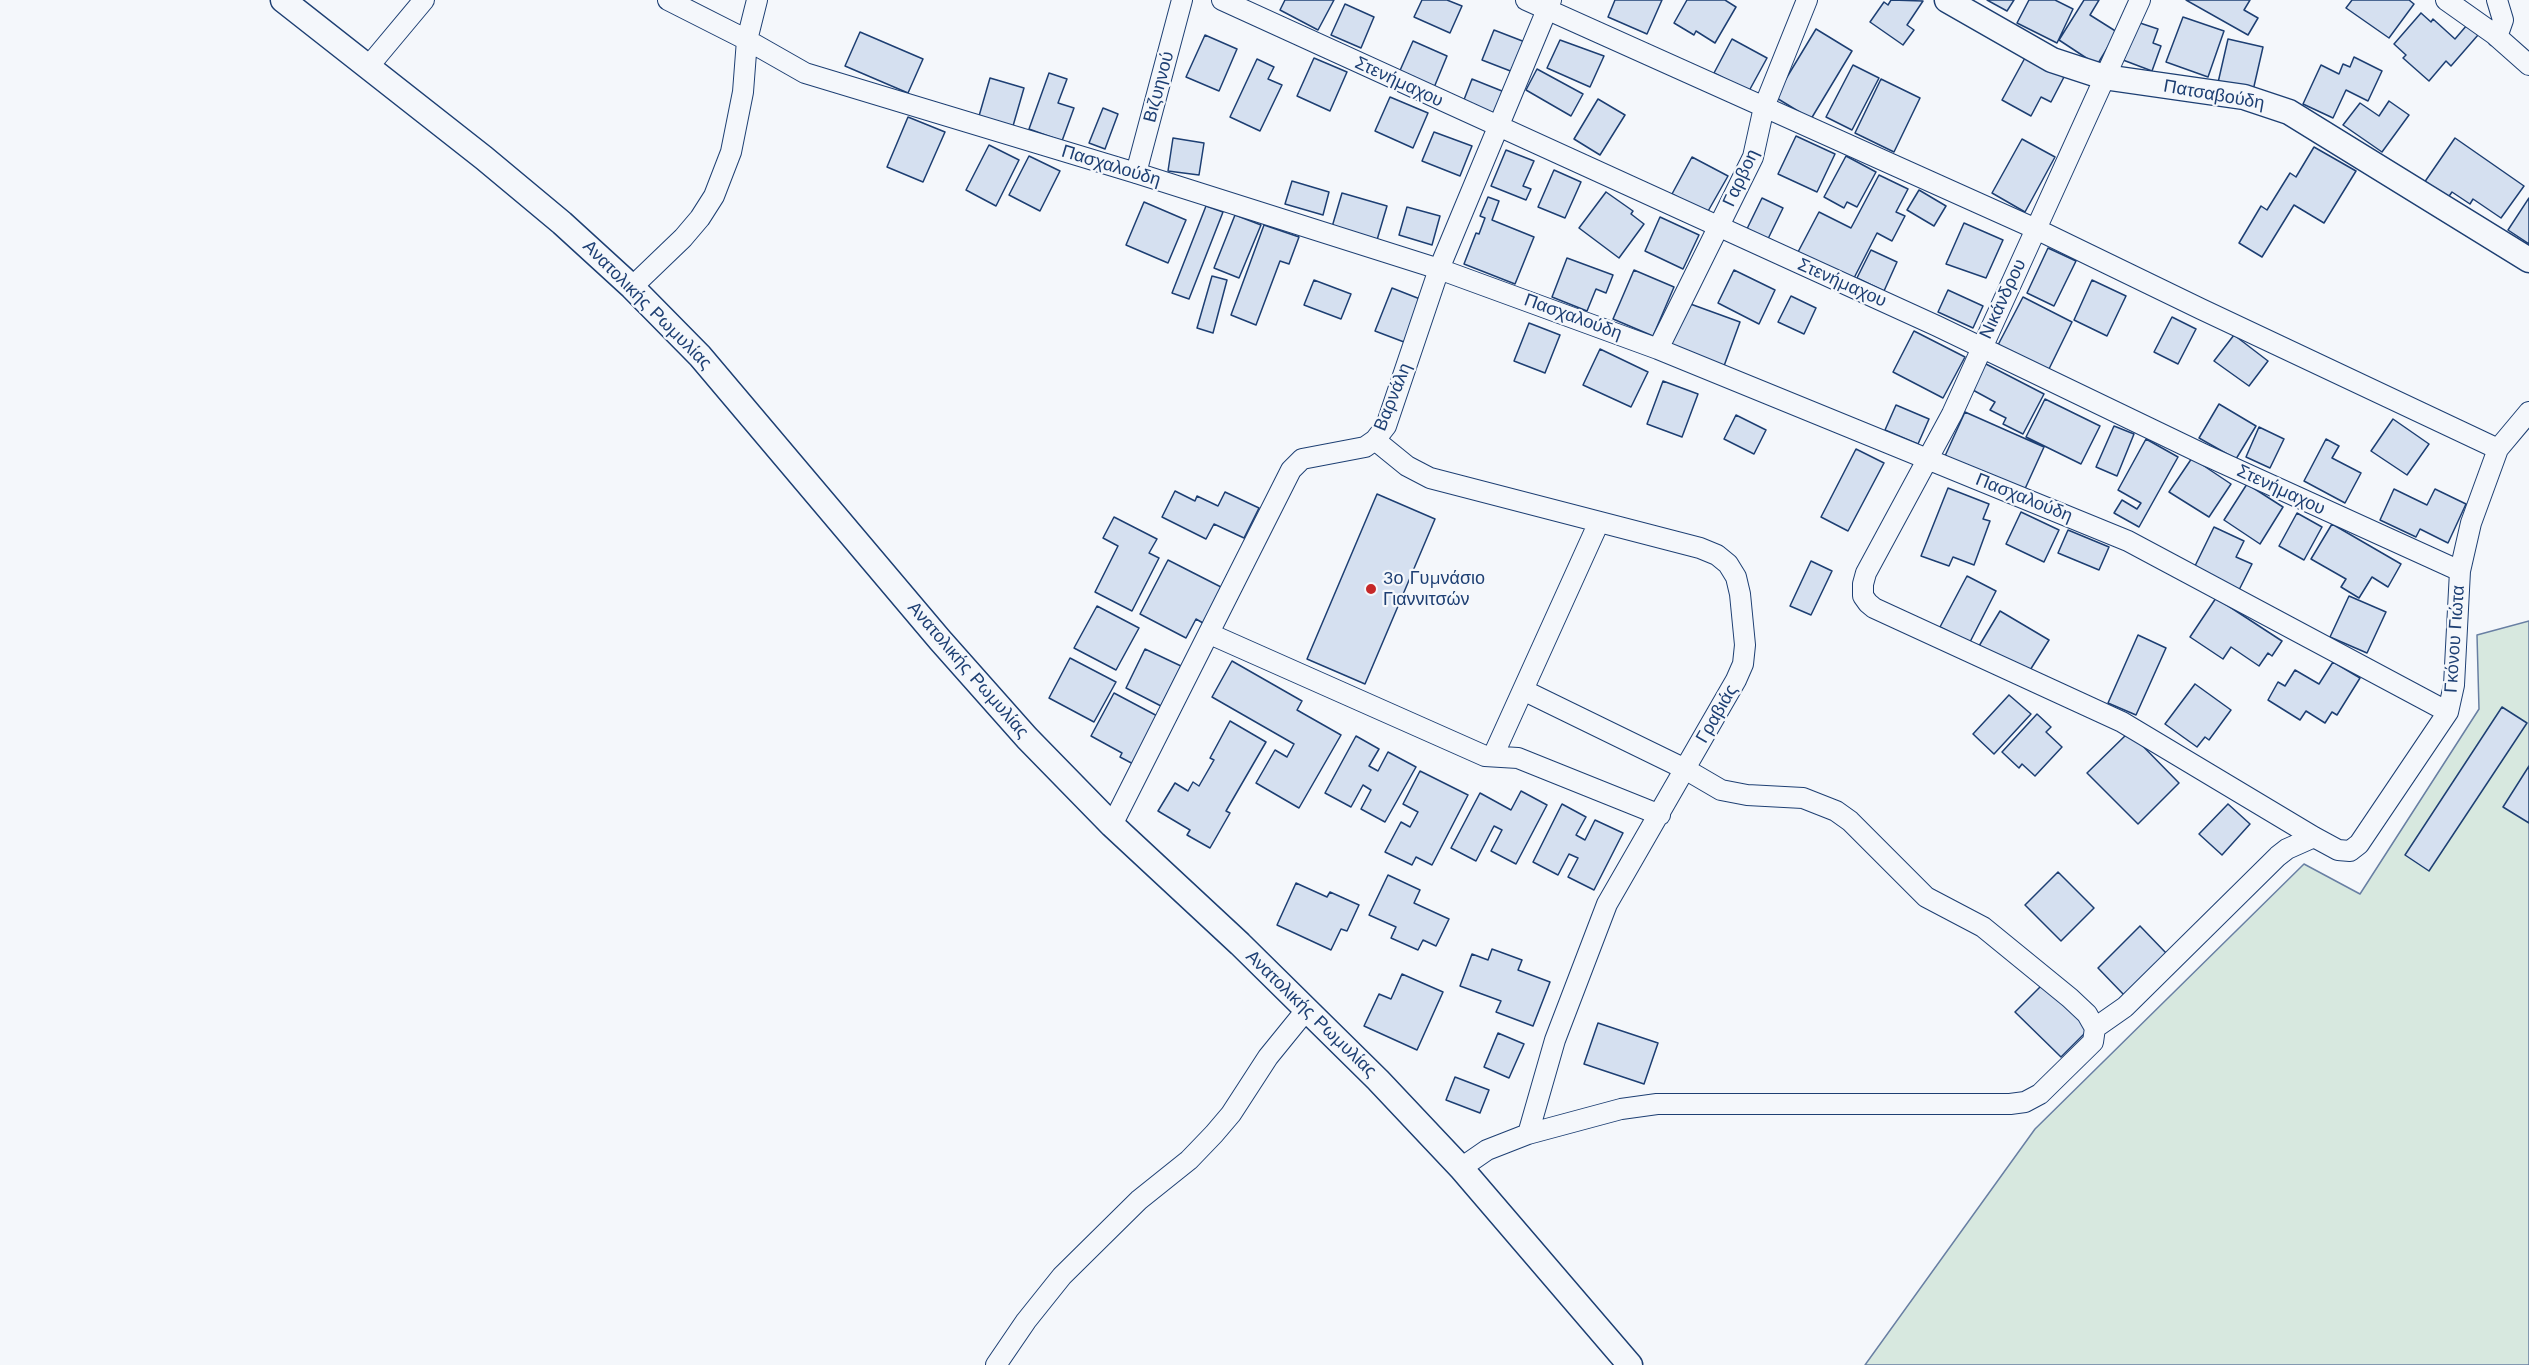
<!DOCTYPE html>
<html>
<head>
<meta charset="utf-8">
<style>
  body { margin:0 }
  canvas { display:block; background:#f4f7fb }
</style>
</head>
<body>
<canvas width="2529" height="1365"></canvas>
<script>
const c = document.querySelector('canvas').getContext('2d');
c.lineJoin = 'round';
function fill(path, color) { c.fillStyle = color; c.fill(path, 'evenodd'); }
const poly = rows => new Path2D(rows.map(r => 'M' + r).join(''));
function stroke(path, color, width, dash) { c.strokeStyle = color; c.lineWidth = width; c.lineCap = dash ? 'butt' : 'round'; c.setLineDash(dash || []); c.stroke(path); }
function label(font, color, halo, rows, align = 'center') {
  c.font = font + ' "Work Sans",sans-serif'; c.lineWidth = 4.5; c.setLineDash([]); c.textBaseline = 'middle'; c.strokeStyle = halo; c.fillStyle = color; for (const [text, x, y, turn = 0] of rows) {
    c.save(); c.translate(x, y); c.rotate((+turn || 0) * Math.PI / 180); c.textAlign = isNaN(turn) ? turn : align; if (halo) c.strokeText(text, 0, 0); c.fillText(text, 0, 0); c.restore();
  }
}
const green = poly([
  [2529,621,2529,1365,1865,1365,2035,1129,2304,864,2360,894,2479,709,2477,635,2529,621]
]);
const building = poly([
  [1285,0,1334,0,1318,30,1280,10,1285,0],
  [1422,0,1447,0,1462,6,1450,33,1414,17,1422,0],
  [1615,0,1662,0,1647,34,1608,17,1615,0],
  [1687,0,1725,0,1736,7,1715,43,1696,31,1694,35,1674,23,1687,0],
  [1891,0,1923,1,1907,25,1914,30,1903,45,1870,22,1884,2,1888,5,1891,0],
  [1987,0,2014,0,2007,11,1987,0],
  [2029,0,2055,0,2073,9,2057,43,2017,23,2029,0],
  [2084,0,2099,0,2090,15,2117,32,2097,65,2059,40,2084,0],
  [2186,0,2250,0,2244,10,2258,18,2248,35,2186,0],
  [2352,0,2409,0,2414,4,2389,38,2346,8,2352,0],
  [1345,4,1374,17,1361,48,1331,35,1345,4],
  [2421,13,2431,22,2433,19,2455,39,2467,25,2478,35,2451,66,2446,61,2429,81,2403,58,2406,55,2394,44,2421,13],
  [2183,17,2224,31,2208,77,2166,62,2183,17],
  [2137,22,2158,29,2153,43,2161,46,2152,71,2123,60,2137,22],
  [1816,29,1852,51,1811,119,1775,97,1816,29],
  [1494,30,1525,42,1513,72,1482,60,1494,30],
  [860,32,923,59,908,93,845,66,860,32],
  [1205,35,1237,49,1219,91,1186,77,1205,35],
  [1732,39,1767,58,1749,91,1714,73,1732,39],
  [2228,39,2263,47,2252,95,2217,87,2228,39],
  [1560,40,1604,56,1590,87,1547,68,1560,40],
  [1413,41,1447,56,1433,90,1398,75,1413,41],
  [2026,56,2064,77,2051,102,2041,97,2031,116,2002,100,2026,56],
  [2354,57,2382,71,2368,101,2346,90,2333,118,2303,104,2321,65,2339,74,2343,64,2350,67,2354,57],
  [1314,58,1347,72,1330,111,1297,96,1314,58],
  [1257,59,1274,67,1268,79,1282,85,1260,131,1230,117,1257,59],
  [1853,65,1879,78,1852,130,1826,117,1853,65],
  [1537,69,1583,94,1571,116,1526,90,1537,69],
  [1049,73,1067,79,1058,103,1074,108,1062,141,1029,129,1049,73],
  [990,78,1024,88,1013,126,979,116,990,78],
  [1472,79,1507,93,1495,123,1460,110,1472,79],
  [1881,79,1920,98,1894,152,1855,133,1881,79],
  [1390,97,1428,113,1413,148,1375,131,1390,97],
  [1598,99,1625,115,1600,155,1574,139,1598,99],
  [2389,101,2409,115,2382,152,2343,125,2360,103,2379,116,2389,101],
  [1103,108,1118,114,1105,149,1089,143,1103,108],
  [908,117,945,132,923,182,887,167,908,117],
  [1434,132,1472,146,1460,176,1422,161,1434,132],
  [1796,136,1835,154,1817,192,1778,174,1796,136],
  [1173,138,1204,143,1199,175,1168,171,1173,138],
  [2455,138,2524,186,2501,218,2473,199,2470,204,2452,192,2447,199,2424,183,2455,138],
  [2022,139,2055,157,2025,212,1992,193,2022,139],
  [989,145,1019,160,996,206,966,190,989,145],
  [2314,147,2356,171,2324,223,2294,205,2262,257,2239,243,2261,206,2267,210,2290,173,2296,177,2314,147],
  [1506,150,1534,161,1523,186,1531,189,1526,200,1491,186,1506,150],
  [1029,156,1060,171,1040,211,1009,195,1029,156],
  [1846,156,1876,172,1857,207,1847,202,1844,208,1824,197,1846,156],
  [1692,157,1728,176,1707,213,1672,194,1692,157],
  [1554,170,1581,182,1565,218,1538,207,1554,170],
  [1879,175,1908,189,1896,212,1905,216,1892,241,1877,233,1853,280,1798,252,1819,212,1851,228,1879,175],
  [1292,181,1329,192,1323,215,1285,204,1292,181],
  [1919,190,1946,206,1934,226,1907,210,1919,190],
  [1606,192,1633,211,1631,214,1644,224,1619,258,1579,228,1606,192],
  [1342,193,1387,206,1377,240,1332,227,1342,193],
  [1488,197,1499,201,1492,220,1534,237,1515,284,1464,264,1476,233,1479,234,1485,218,1480,216,1488,197],
  [1762,198,1783,208,1765,245,1744,235,1762,198],
  [2529,198,2529,244,2508,230,2529,198],
  [1144,202,1186,220,1168,263,1126,245,1144,202],
  [1206,206,1223,212,1189,299,1172,293,1206,206],
  [1407,207,1440,216,1432,245,1399,235,1407,207],
  [1235,215,1261,225,1239,278,1214,268,1235,215],
  [1660,217,1699,235,1683,269,1645,251,1660,217],
  [1964,223,2003,240,1986,278,1946,264,1964,223],
  [1264,225,1299,237,1289,264,1280,261,1256,325,1231,315,1264,225],
  [2048,248,2076,261,2054,306,2027,293,2048,248],
  [1871,250,1897,262,1884,291,1857,278,1871,250],
  [1567,258,1613,275,1606,293,1596,289,1587,311,1552,297,1567,258],
  [1634,270,1674,287,1653,336,1613,319,1634,270],
  [1734,270,1775,290,1759,324,1718,303,1734,270],
  [1212,276,1227,280,1213,333,1197,328,1212,276],
  [1314,280,1351,294,1341,319,1304,305,1314,280],
  [2092,280,2126,296,2107,336,2074,320,2092,280],
  [1392,288,1420,299,1404,342,1375,331,1392,288],
  [1948,290,1983,306,1973,328,1938,312,1948,290],
  [1791,296,1816,308,1804,334,1778,322,1791,296],
  [2023,297,2072,322,2048,371,1998,345,2023,297],
  [1685,302,1740,322,1724,366,1669,346,1685,302],
  [2172,317,2196,329,2178,364,2154,352,2172,317],
  [1529,323,1560,335,1545,373,1514,361,1529,323],
  [1914,331,1965,357,1943,398,1893,372,1914,331],
  [2234,335,2268,361,2249,386,2214,361,2234,335],
  [1600,349,1648,372,1631,407,1583,385,1600,349],
  [1984,363,2044,394,2023,434,2003,424,2006,418,1990,410,1995,402,1971,389,1984,363],
  [1663,381,1698,394,1682,437,1647,424,1663,381],
  [2045,399,2100,426,2081,464,2026,437,2045,399],
  [2219,404,2256,426,2236,459,2199,438,2219,404],
  [1896,405,1929,419,1918,444,1885,430,1896,405],
  [1965,412,2044,447,2024,491,1945,456,1965,412],
  [1736,415,1766,430,1754,454,1724,439,1736,415],
  [2393,419,2429,444,2407,475,2371,451,2393,419],
  [2114,426,2134,434,2117,476,2096,467,2114,426],
  [2259,427,2284,439,2270,468,2246,457,2259,427],
  [2146,439,2178,457,2139,527,2114,513,2122,500,2137,509,2141,503,2118,490,2146,439],
  [2326,439,2339,446,2332,458,2361,473,2345,503,2304,481,2326,439],
  [1856,449,1884,463,1848,531,1821,517,1856,449],
  [2192,458,2231,484,2209,517,2169,492,2192,458],
  [2247,484,2283,507,2260,544,2224,520,2247,484],
  [1948,488,1989,504,1983,519,1990,521,1974,565,1953,557,1949,566,1921,556,1948,488],
  [2394,489,2427,505,2435,489,2466,504,2448,543,2420,529,2416,537,2380,520,2394,489],
  [1175,491,1195,501,1197,496,1218,506,1225,492,1259,508,1244,538,1214,524,1206,539,1162,517,1175,491],
  [1377,494,1435,519,1365,684,1307,659,1377,494],
  [2021,512,2059,530,2044,562,2006,544,2021,512],
  [2297,513,2322,527,2304,560,2279,546,2297,513],
  [1114,517,1157,539,1149,553,1159,558,1132,611,1095,592,1118,546,1103,538,1114,517],
  [2332,524,2401,564,2388,587,2372,577,2359,598,2341,587,2346,579,2311,559,2332,524],
  [2214,527,2244,541,2236,557,2252,564,2239,590,2194,568,2214,527],
  [2068,530,2109,547,2099,570,2058,553,2068,530],
  [1168,560,1221,587,1203,623,1196,619,1186,638,1140,614,1168,560],
  [1811,561,1832,571,1811,615,1790,606,1811,561],
  [1967,576,1996,591,1970,642,1940,627,1967,576],
  [2349,596,2386,612,2367,653,2330,637,2349,596],
  [2216,598,2282,641,2272,656,2268,653,2259,666,2231,647,2223,659,2190,637,2216,598],
  [1097,606,1139,628,1116,670,1074,648,1097,606],
  [2000,611,2049,640,2027,675,1979,646,2000,611],
  [2138,635,2166,648,2136,715,2108,703,2138,635],
  [1145,649,1181,666,1161,706,1126,688,1145,649],
  [1070,658,1116,682,1094,722,1049,698,1070,658],
  [1232,661,1302,701,1297,710,1341,735,1299,808,1256,783,1275,750,1287,757,1294,744,1212,697,1232,661],
  [2333,662,2360,678,2337,715,2332,712,2325,723,2306,711,2300,720,2268,700,2278,682,2285,686,2295,670,2319,684,2333,662],
  [2195,684,2231,710,2209,740,2205,737,2197,747,2165,724,2195,684],
  [1114,693,1163,719,1137,766,1120,757,1122,753,1091,736,1114,693],
  [2009,695,2031,714,1994,754,1973,734,2009,695],
  [2502,707,2527,723,2429,871,2405,855,2502,707],
  [2037,714,2051,727,2046,732,2062,747,2035,776,2022,764,2019,768,2002,752,2037,714],
  [1230,721,1266,742,1226,811,1230,813,1210,848,1187,835,1190,830,1158,811,1175,783,1188,791,1193,782,1199,786,1214,760,1210,758,1230,721],
  [2129,732,2179,783,2138,824,2087,773,2129,732],
  [1356,736,1379,749,1369,766,1378,771,1388,752,1416,767,1385,822,1361,809,1371,790,1363,785,1351,807,1325,793,1356,736],
  [2529,766,2529,823,2503,807,2529,766],
  [1420,771,1468,795,1432,865,1416,857,1412,865,1385,852,1401,822,1410,827,1418,812,1403,804,1420,771],
  [1521,791,1547,805,1516,864,1491,851,1502,830,1494,826,1476,861,1451,848,1480,793,1511,810,1521,791],
  [1562,804,1586,817,1576,835,1585,840,1595,820,1623,833,1594,890,1568,877,1578,858,1569,854,1558,875,1533,862,1562,804],
  [2228,804,2250,824,2222,855,2199,834,2228,804],
  [2058,872,2094,908,2061,941,2025,905,2058,872],
  [1388,875,1420,890,1414,903,1449,919,1436,946,1423,940,1418,950,1391,938,1396,927,1369,915,1388,875],
  [1296,883,1327,897,1330,892,1359,905,1347,931,1341,929,1331,950,1277,925,1296,883],
  [2140,926,2167,954,2125,996,2098,968,2140,926],
  [1492,949,1522,960,1518,970,1550,982,1533,1026,1496,1012,1501,1001,1460,986,1472,954,1488,960,1492,949],
  [1402,974,1443,992,1417,1050,1364,1026,1379,994,1391,999,1402,974],
  [2044,983,2089,1029,2061,1057,2015,1012,2044,983],
  [1598,1023,1658,1043,1644,1084,1584,1064,1598,1023],
  [1498,1033,1524,1044,1509,1078,1484,1067,1498,1033],
  [1455,1077,1489,1090,1480,1113,1446,1100,1455,1077]
]);
const minor = poly([
  [668,0,747,40,805,73,1136,173,1439,269,1658,349,2128,541,2448,712],
  [1222,0,1937,326,2205,455,2460,571],
  [1526,0,2036,229,2201,309,2498,449],
  [2140,0,1952,414,1866,573,1863,584,1863,596,1868,603,1874,608,2122,722,2314,837,2338,850,2350,851,2359,844,2448,712,2454,685,2460,571,2471,523,2498,449,2529,412],
  [2446,0,2494,34,2529,65],
  [2497,37,2503,20,2497,0],
  [368,67,424,0],
  [1136,173,1182,0],
  [632,287,683,238,700,218,714,196,731,152,743,92,747,40,757,0],
  [1658,349,1753,157,1764,107,1807,0],
  [1375,440,1407,466,1430,478,1700,548,1717,555,1728,564,1736,577,1740,594,1745,645,1743,664,1736,680,1607,904,1555,1040,1528,1134,1487,1150,1461,1168],
  [1210,634,1485,756,1518,758,1660,815],
  [1523,690,1685,769,1721,790,1747,795,1803,798,1836,811,1850,821,1926,897,1983,927,2070,998,2087,1014,2095,1028,2093,1042,2040,1094,2025,1102,2010,1104,1657,1104,1621,1109,1528,1134],
  [1493,756,1599,522],
  [1112,825,1291,470,1302,459,1365,447,1375,440,1386,426,1439,269,1551,0],
  [2095,1028,2125,1007,2278,856,2287,849,2314,837],
  [996,1365,1026,1321,1062,1276,1139,1200,1189,1160,1214,1134,1231,1114,1268,1057,1307,1009]
]);
const tertiary = poly([
  [283,0,484,158,562,223,632,287,700,356,940,640,1027,738,1112,825,1240,944,1378,1080,1461,1168,1630,1365],
  [1947,0,2052,60,2104,77,2244,97,2289,112,2529,260]
]);
const markers = [
  [1371,589,6,"#c62828"]
];
const streetNames = [
  ["Στενήμαχου",1399,82,25],
  ["Βιζυηνού",1159,87,-75],
  ["Πατσαβούδη",2214,95,10],
  ["Πασχαλούδη",1111,166,17],
  ["Γαρβοη",1741,178,-65],
  ["Στενήμαχου",1842,283,24],
  ["Νικάνδρου",2003,299,-65],
  ["Ανατολικής Ρωμυλίας",647,305,45],
  ["Πασχαλούδη",1573,317,20],
  ["Βαρνάλη",1393,397,-68],
  ["Στενήμαχου",2281,490,25],
  ["Πασχαλούδη",2024,498,22],
  ["Γκόνου Γιώτα",2455,639,-86],
  ["Ανατολικής Ρωμυλίας",968,670,49],
  ["Γραβιάς",1717,714,-60],
  ["Ανατολικής Ρωμυλίας",1311,1014,44]
];
const poiNames = [
  ["3ο Γυμνάσιο",1383,579],
  ["Γιαννιτσών",1383,600]
];
fill(green, '#d7e8df');
stroke(green, '#687fa3', 1.5);
fill(building, '#d5e0f0');
stroke(building, '#1d3f73', 1.5);
stroke(minor, '#1d3f73', 22);
stroke(tertiary, '#1d3f73', 27);
stroke(minor, '#f4f7fb', 20);
stroke(tertiary, '#f4f7fb', 24);
for (const [x, y, r, color] of markers) { const dot = new Path2D(); dot.arc(x, y, r, 0, 2 * Math.PI); c.fillStyle = color; c.fill(dot); stroke(dot, '#f4f7fb', 2); }
label('18px', '#1d3f73', '#f4f7fb', streetNames);
label('18px', '#1d3f73', '#f4f7fb', poiNames, 'left');
</script>
</body>
</html>
